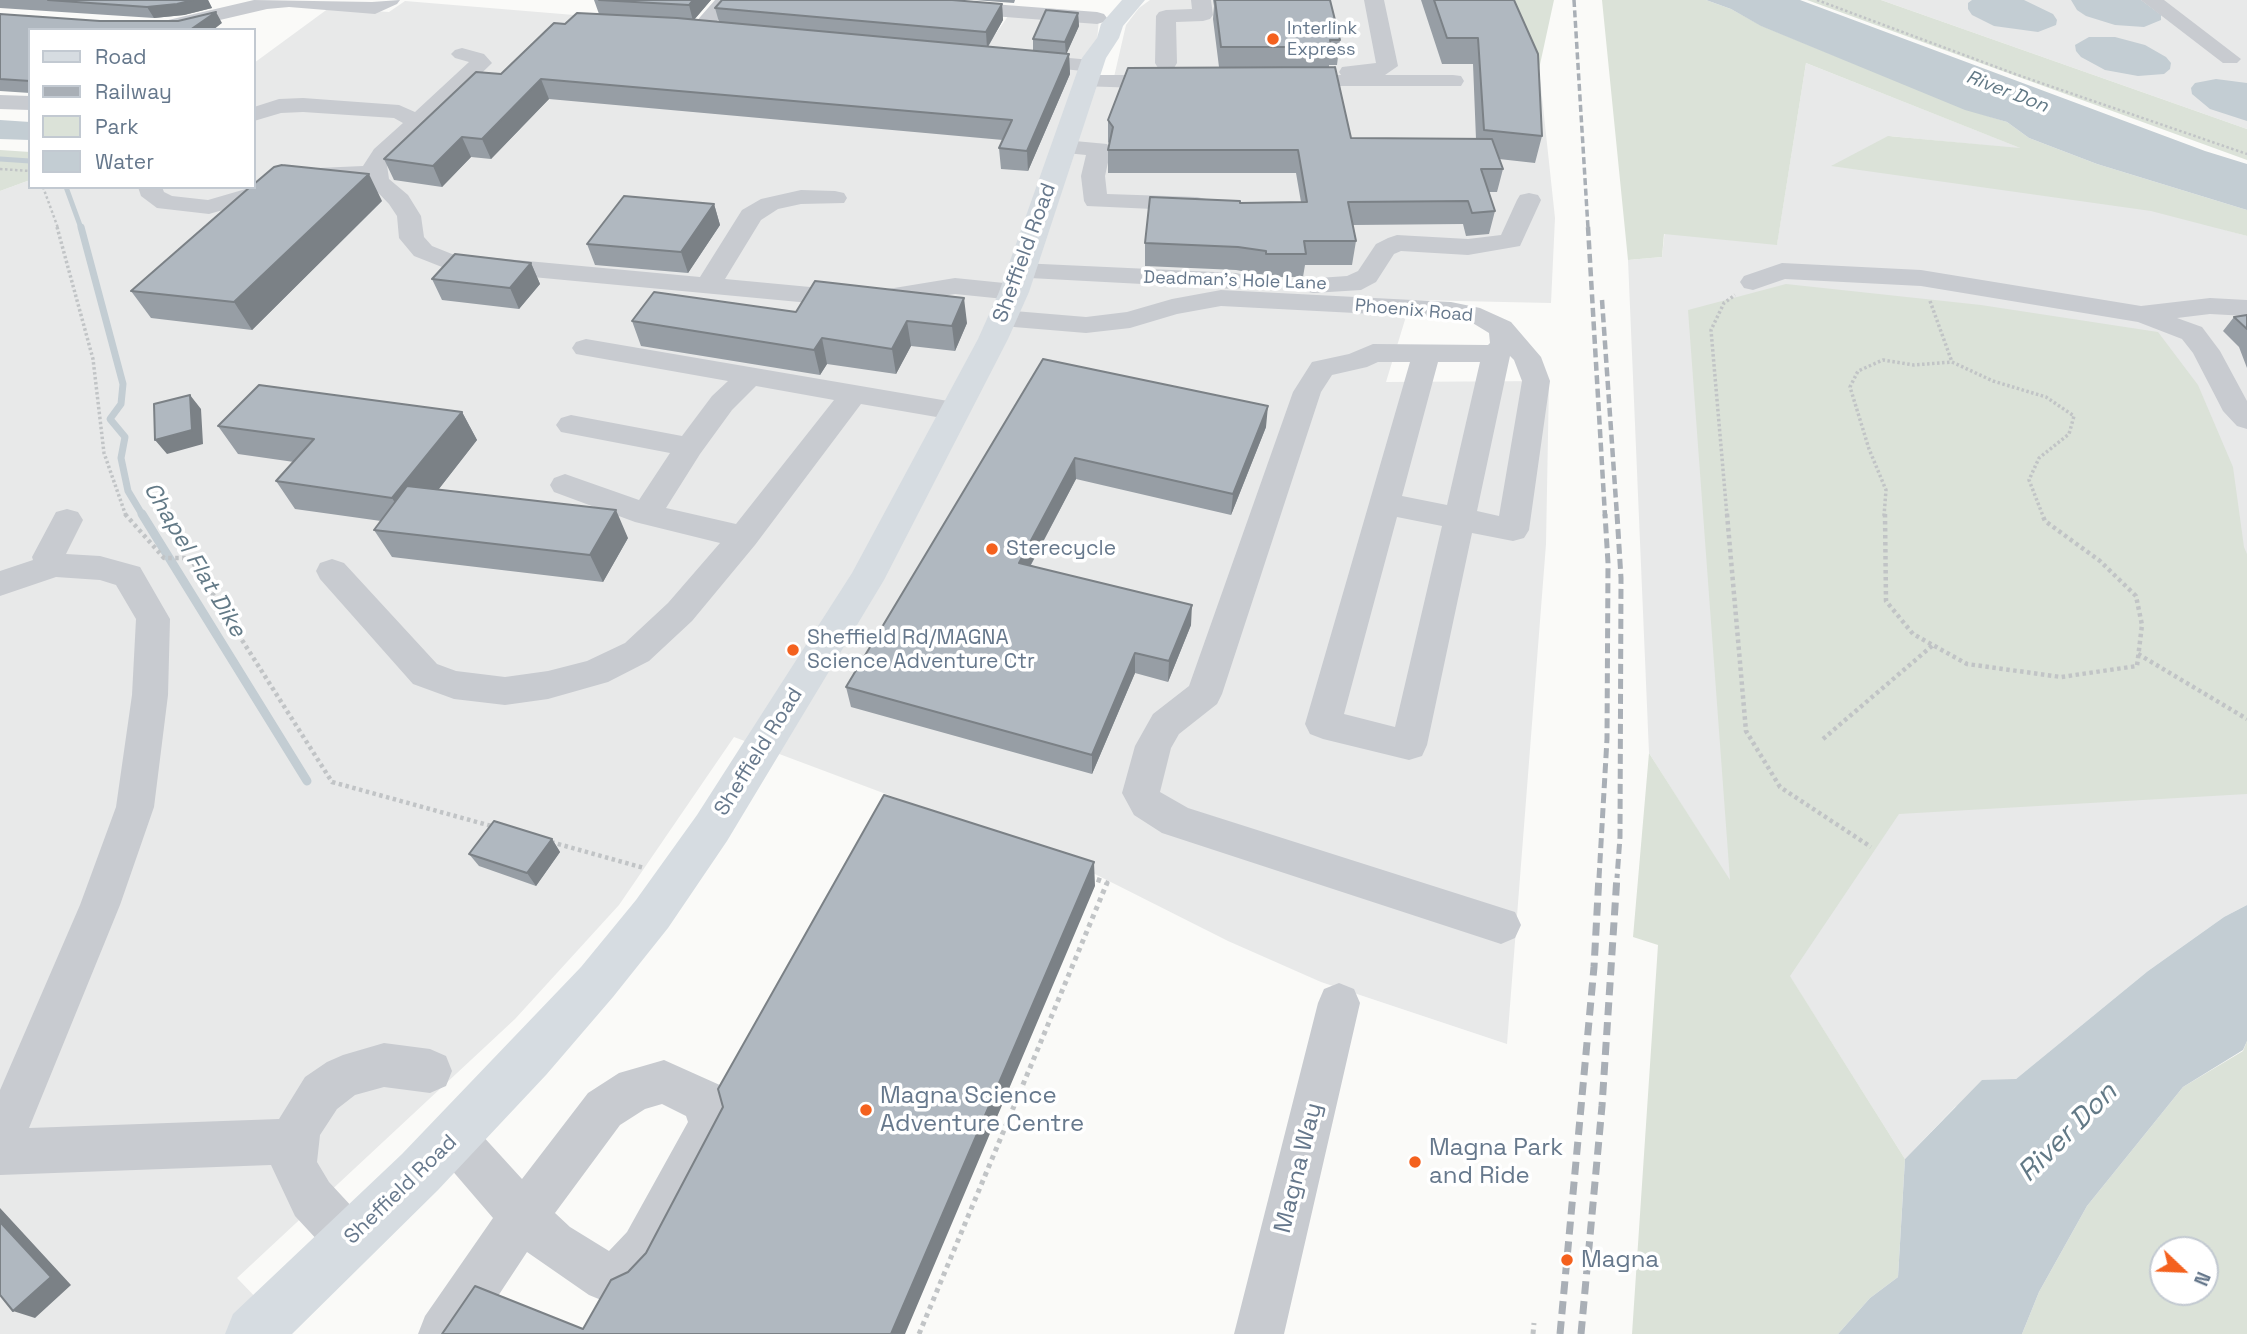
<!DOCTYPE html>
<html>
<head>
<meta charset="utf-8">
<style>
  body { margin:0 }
  #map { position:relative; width:2247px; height:1334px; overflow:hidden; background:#fafaf8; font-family:"Space Grotesk",sans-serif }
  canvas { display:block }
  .legend { position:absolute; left:28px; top:28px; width:228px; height:161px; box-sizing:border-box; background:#fff; border:2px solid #c2c9d1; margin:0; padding:9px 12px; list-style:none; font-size:21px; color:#66788c }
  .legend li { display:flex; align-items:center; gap:14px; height:35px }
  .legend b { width:35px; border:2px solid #c2c9d1 }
  .north { position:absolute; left:2149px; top:1236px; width:70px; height:70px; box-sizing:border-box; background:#fff; border:2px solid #c2c9d1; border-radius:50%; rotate:113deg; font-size:19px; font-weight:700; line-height:28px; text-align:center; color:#66788c }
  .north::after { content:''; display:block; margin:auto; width:24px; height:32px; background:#f4611e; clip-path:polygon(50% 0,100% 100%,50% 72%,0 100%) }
</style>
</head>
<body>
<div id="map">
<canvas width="2247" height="1334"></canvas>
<ul class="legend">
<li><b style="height:9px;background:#d6dce1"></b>Road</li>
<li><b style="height:9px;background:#a9afb6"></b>Railway</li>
<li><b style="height:19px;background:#dbe2d8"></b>Park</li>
<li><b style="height:19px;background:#c3cdd3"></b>Water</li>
</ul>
<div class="north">N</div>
</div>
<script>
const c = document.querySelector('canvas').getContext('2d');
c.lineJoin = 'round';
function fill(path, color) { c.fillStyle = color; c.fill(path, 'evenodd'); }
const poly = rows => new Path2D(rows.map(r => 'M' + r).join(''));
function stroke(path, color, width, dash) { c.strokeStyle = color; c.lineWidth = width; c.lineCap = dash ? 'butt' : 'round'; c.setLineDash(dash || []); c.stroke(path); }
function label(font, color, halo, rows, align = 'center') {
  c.font = font + ' "Space Grotesk",sans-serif'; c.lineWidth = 7; c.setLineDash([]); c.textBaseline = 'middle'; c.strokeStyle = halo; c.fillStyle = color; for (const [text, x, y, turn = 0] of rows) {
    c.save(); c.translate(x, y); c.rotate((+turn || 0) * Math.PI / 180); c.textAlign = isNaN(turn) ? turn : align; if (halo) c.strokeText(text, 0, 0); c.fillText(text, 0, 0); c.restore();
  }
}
const built = poly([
  [1150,0,1511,0,1539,69,1555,218,1551,303,1411,300,1386,382,1549,381,1546,544,1507,1044,1321,982,1228,941,1083,868,734,737,619,905,515,1019,237,1278,291,1334,0,1334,0,191,30,180,30,187,254,187,254,63,329,8,389,12,405,1,985,49,1011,12,1099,18,1094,76,1114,77,1126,25,1139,8],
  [1881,0,2247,0,2247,129],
  [1806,63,2023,149,1889,136,2247,236,2247,905,2224,917,2148,971,2016,1079,1955,1107,1905,1159,1649,753,1628,260,1662,257,1665,229,1777,244]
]);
const green = poly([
  [1511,0,1554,0,1539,69],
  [1602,0,1706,0,1731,9,1762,26,1965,109,2007,122,2029,138,2097,164,2247,210,2247,236,2151,211,1831,166,1888,136,2020,148,1806,63,1777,245,1664,234,1662,257,1628,260],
  [1807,0,1881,0,2247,129,2247,160],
  [0,150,30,152,30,180,0,191],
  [1786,284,1981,305,2158,332,2198,385,2233,467,2244,547,2247,554,2247,794,1899,814,1790,976,1905,1159,1898,1277,1870,1298,1838,1334,1632,1334,1658,945,1633,937,1649,753,1730,880,1688,310],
  [2247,1041,2247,1334,2022,1334,2039,1292,2087,1206,2183,1087,2243,1051],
  [2163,1250,2205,1250,2205,1292,2163,1292]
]);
const water = poly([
  [1706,0,1800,0,2205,151,2247,164,2247,210,2097,164,2029,138,2007,122,1965,110,1761,26,1731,9],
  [1972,0,2024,0,2053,14,2057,20,2056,25,2038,32,1994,26,1972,15,1968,9,1968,3],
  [2071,0,2141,0,2161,15,2161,20,2144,27,2115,25,2086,16,2077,10],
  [2089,37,2115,37,2145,45,2166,57,2171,63,2170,69,2164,74,2138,76,2105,70,2081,57,2076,51,2075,45],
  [2216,79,2247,83,2247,121,2210,109,2192,94,2191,88,2195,83],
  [0,120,30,122,30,140,0,139],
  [2247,905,2247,1041,2243,1050,2183,1087,2087,1206,2039,1292,2022,1334,1838,1334,1870,1298,1898,1277,1905,1159,1982,1080,2016,1079,2148,971,2224,917]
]);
const streamFar2 = poly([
  [0,159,30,161],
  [66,187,81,228]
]);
const streamFar1 = poly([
  [81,227,123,384,121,404,110,419,125,437,121,458,128,491,143,516]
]);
const stream = poly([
  [142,514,307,781]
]);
const pathFar3 = poly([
  [1817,0,2015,74,2247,154],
  [0,169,30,171],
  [43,187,58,228]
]);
const pathFar2 = poly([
  [57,227,93,359,104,453,126,516],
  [1930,301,1952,362],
  [1952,362,1993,381,2046,397,2074,416,2069,434,2039,458,2029,480,2043,516],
  [1727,516,1711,330,1724,303,1735,295],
  [1884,516,1886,490,1869,449,1850,387,1858,371,1883,360,1914,365,1952,362]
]);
const pathFar1 = poly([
  [125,514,164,558,190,558,332,782,495,827],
  [1727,514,1746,731,1780,787,1871,847],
  [1885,514,1886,601,1913,634,1967,664,2061,677,2137,666,2142,625,2136,596,2100,561,2045,521,2042,514],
  [2138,654,2247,719],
  [1823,739,1933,645],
  [551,842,644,868]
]);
const path = poly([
  [919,1334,1107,883,1090,877],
  [1533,1334,1534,1323]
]);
const minor = poly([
  [254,0,372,2,400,0,397,4,375,14,289,7,267,9,177,30,164,29,161,25,164,21,254,0],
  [715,0,736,0,711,28,697,28,694,24,715,0],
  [852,0,940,0,1097,12,1104,14,1107,18,1104,22,1097,24,862,6,855,4,852,0],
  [1191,0,1211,0,1213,15,1210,19,1203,21,1176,22,1177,63,1174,68,1158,68,1155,63,1156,16,1159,12,1166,10,1192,9,1191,0],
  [1364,0,1384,0,1398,66,1385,75,1453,75,1461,76,1464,81,1461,86,1284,86,1281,81,1284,76,1292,75,1341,75,1339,72,1342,67,1376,63,1364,0],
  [2141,0,2164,0,2241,59,2237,63,2223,63,2141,0],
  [462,48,484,54,492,63,387,165,389,179,408,195,421,216,424,237,432,246,452,254,700,277,742,210,761,199,801,190,835,191,844,193,847,198,844,203,801,204,778,209,761,220,725,279,842,290,888,289,955,278,1014,284,1023,286,1027,292,1023,298,1014,300,955,294,888,305,842,306,447,269,414,256,399,238,397,216,389,204,366,180,320,182,209,214,157,208,141,196,138,187,162,187,164,192,172,196,208,200,318,168,363,166,374,149,403,123,394,118,303,112,281,113,254,121,254,107,279,99,303,98,399,105,415,112,469,62,455,58,451,54,455,50,462,48],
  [1023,54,1092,60,1100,61,1103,66,1100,71,1092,72,1016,64,1012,60,1016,56,1023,54],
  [1088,75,1170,75,1178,77,1181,82,1178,87,1170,89,1080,86,1077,81,1080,76,1088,75],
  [0,95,30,96,30,110,0,109,0,95],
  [1064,140,1107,144,1111,149,1105,176,1107,194,1197,197,1206,199,1209,204,1206,209,1197,211,1087,206,1084,201,1081,176,1086,155,1056,152,1052,147,1056,142,1064,140],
  [1529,193,1538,195,1541,200,1520,246,1468,255,1401,251,1394,254,1376,282,1361,290,1313,293,1304,291,1300,285,1304,279,1347,276,1358,271,1376,244,1388,238,1397,235,1468,239,1501,235,1517,200,1520,195,1529,193],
  [1020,263,1236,273,1245,275,1249,281,1245,287,1236,289,1011,277,1007,271,1011,265,1020,263],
  [1782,263,1921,270,2141,306,2210,298,2247,300,2247,316,2210,314,2177,318,2202,327,2220,351,2247,401,2247,429,2237,426,2223,411,2193,353,2182,339,2138,322,1921,286,1785,279,1753,290,1744,288,1740,282,1744,276,1782,263],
  [1221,290,1451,302,1480,308,1511,322,1541,357,1550,381,1529,530,1524,538,1513,541,1472,533,1427,745,1422,756,1409,760,1323,739,1310,734,1305,724,1410,362,1378,362,1367,367,1332,375,1321,392,1222,694,1217,704,1179,734,1171,748,1160,792,1188,808,1515,912,1521,925,1515,938,1501,944,1162,833,1134,815,1122,793,1135,746,1153,714,1189,686,1293,392,1312,362,1349,354,1373,344,1488,345,1490,343,1489,333,1471,322,1451,318,1221,306,1177,314,1130,328,1086,333,1002,326,992,324,988,318,992,312,1002,310,1086,317,1127,312,1172,299,1221,290],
  [1510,356,1514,360,1522,381,1499,516,1477,511,1510,356],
  [1438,362,1480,362,1447,505,1402,496,1438,362],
  [1397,517,1442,526,1395,727,1344,714,1397,517],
  [586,339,954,402,964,404,969,411,964,418,954,420,861,404,755,545,692,621,649,661,608,682,548,699,505,705,454,699,413,684,320,579,316,571,320,563,332,559,344,563,437,664,456,671,505,677,548,671,587,661,625,643,668,603,720,543,635,522,554,492,550,485,554,478,565,474,639,500,670,453,561,432,556,425,561,418,571,415,682,436,712,396,728,381,576,354,572,348,576,342,586,339],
  [756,386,834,400,736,524,666,508,700,454,732,410,756,386],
  [67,509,78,512,83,520,66,554,100,556,140,567,170,619,168,695,154,807,120,905,29,1128,279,1119,305,1077,327,1062,343,1055,384,1043,430,1049,446,1056,452,1071,446,1086,430,1093,384,1087,355,1095,337,1109,320,1135,317,1162,329,1182,367,1223,374,1240,367,1257,350,1264,333,1257,295,1216,271,1165,0,1175,0,1090,80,905,116,807,132,695,136,619,116,585,100,580,56,577,0,596,0,571,33,560,32,557,56,512,67,509],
  [1339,983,1354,989,1360,1003,1284,1334,1234,1334,1318,1003,1324,989,1339,983],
  [664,1060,722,1086,734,1125,661,1266,644,1285,606,1302,589,1295,527,1252,473,1334,418,1334,425,1316,493,1218,438,1154,431,1138,438,1122,454,1115,470,1122,522,1179,588,1093,619,1073,664,1060],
  [662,1104,686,1116,688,1122,627,1232,609,1251,570,1227,555,1213,620,1125,645,1109,662,1104]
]);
const major = poly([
  [1122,0,1145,0,1123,26,1119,38,1106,58,1029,292,1008,339,884,580,727,841,668,928,613,997,546,1075,438,1190,292,1334,225,1334,233,1314,402,1154,581,967,636,900,697,815,852,573,978,339,999,292,1082,58,1097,38,1101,24,1122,0]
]);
const railFar3 = poly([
  [1574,0,1588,228]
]);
const railFar2 = poly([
  [1588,227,1605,516],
  [1602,300,1617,516]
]);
const railFar1 = poly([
  [1617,514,1621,578,1620,837,1617,878],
  [1599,878,1607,739,1608,563,1605,514]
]);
const rail = poly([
  [1560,1334,1594,967,1599,876],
  [1581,1334,1602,1106,1617,876]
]);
const wall = poly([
  [0,0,208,0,212,8,184,15,154,18,0,8],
  [594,0,711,0,694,20,719,22,715,8,1002,4,1003,20,988,47,1033,51,1033,39,1078,13,1079,26,1066,54,1069,54,1070,74,1028,171,1001,169,999,148,1003,140,549,99,491,159,471,157,442,187,394,180,384,159,501,74,565,24,599,14],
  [974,0,1015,0,1014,3],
  [1213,0,1330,0,1340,40,1337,65,1329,65,1329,67,1351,138,1476,139,1473,64,1442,64,1421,0,1514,0,1542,136,1535,163,1499,159,1503,169,1497,192,1489,192,1495,211,1489,234,1466,236,1463,224,1353,225,1356,241,1352,265,1305,265,1303,277,1264,277,1263,275,1236,270,1145,266,1145,243,1240,203,1301,202,1296,173,1108,173,1108,150,1110,144,1108,142,1108,120,1219,67,1213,19,1214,6],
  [0,14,100,21,222,23,30,30,30,93,0,91],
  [382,201,252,330,151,318,131,291],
  [714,204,720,225,688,273,595,265,587,244],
  [531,263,540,284,519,309,442,300,432,279],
  [796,312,967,323,955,351,911,346,896,374,827,364,820,375,641,346,632,321],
  [2247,315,2247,368,2239,347,2223,331,2234,317],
  [1043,359,1266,427,1231,515,1076,479,1031,565,1191,625,1168,682,1135,673,1092,774,851,707,846,687],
  [462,412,477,440,438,490,628,538,603,582,392,557,374,530,381,521,295,509,276,481,294,462,238,454,218,426],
  [552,839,560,852,536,886,479,866,469,854]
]);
const shadedWall = poly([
  [193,0,208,0,212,8,184,15,154,18,147,7],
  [693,0,711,0,693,21,689,5],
  [1002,4,1003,20,987,48,986,32],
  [216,12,222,23,213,30,190,30],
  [1078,13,1079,26,1066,55,1065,42],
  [1069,54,1070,74,1028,171,1027,151],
  [541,79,549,99,491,159,482,139],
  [462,137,471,157,442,187,433,166],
  [369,174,382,201,252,330,234,302],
  [714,204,720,225,688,273,681,252],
  [531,263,540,284,519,309,510,288],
  [964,298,967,323,955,351,952,326],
  [907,321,911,346,896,374,892,349],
  [822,338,827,364,820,375,814,350],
  [190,395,201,409,203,444,167,454,155,440],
  [1268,406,1266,427,1231,515,1233,494],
  [462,412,477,440,410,526,392,498],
  [1075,458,1076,479,1021,583,1019,563],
  [616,510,628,538,603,582,590,555],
  [1192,605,1191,625,1168,682,1169,661],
  [1135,653,1135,673,1092,774,1092,755],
  [552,839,560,852,536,886,527,873],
  [1094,862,1095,886,905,1334,891,1334],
  [0,1208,71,1285,35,1318,13,1311,0,1222]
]);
const building = poly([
  [48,0,193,0,177,4,147,7,48,0],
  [599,0,693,0,689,5,599,0],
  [722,0,952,0,1002,4,986,32,715,8,722,0],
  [1215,0,1330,0,1340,40,1330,40,1331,47,1221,47,1215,0],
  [1434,0,1514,0,1538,54,1542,136,1484,130,1478,38,1447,38,1434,0],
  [1046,10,1078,13,1065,42,1033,39,1046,10],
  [216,12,190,30,30,30,30,81,0,79,0,14,100,21,178,21,216,12],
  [577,13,677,18,1069,54,1027,151,999,148,1012,120,541,79,482,139,462,137,433,166,384,159,476,72,501,74,554,23,565,24,577,13],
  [1335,67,1351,138,1492,139,1503,169,1481,169,1495,211,1472,213,1468,201,1348,202,1356,241,1304,241,1306,254,1266,254,1266,251,1238,247,1145,243,1150,197,1240,201,1240,203,1307,202,1298,150,1108,150,1113,127,1108,120,1128,68,1335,67],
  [282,165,369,174,234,302,131,291,250,187,254,187,254,184,274,167,282,165],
  [624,196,714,204,681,252,587,244,624,196],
  [455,254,531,263,510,288,432,279,455,254],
  [815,281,964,298,952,326,907,321,892,349,822,338,814,350,632,321,654,292,796,312,815,281],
  [2247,315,2247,329,2234,317,2247,315],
  [1043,359,1268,406,1233,494,1075,458,1019,563,1192,605,1169,661,1135,653,1092,755,846,687,1043,359],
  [259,385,462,412,392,498,276,481,314,439,218,426,259,385],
  [190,395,192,430,155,440,154,404,190,395],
  [407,486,616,510,590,555,374,530,407,486],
  [884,795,1094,862,891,1334,442,1334,475,1286,583,1329,611,1280,628,1272,646,1253,723,1107,718,1089,884,795],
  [494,821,552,839,527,873,469,854,494,821],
  [0,1222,51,1277,13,1311,0,1295,0,1222]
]);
const markers = [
  [1273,39,7,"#f4611e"],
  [992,549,7,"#f4611e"],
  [793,650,7,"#f4611e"],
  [866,1110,7,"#f4611e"],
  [1415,1162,7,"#f4611e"],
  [1567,1260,7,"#f4611e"]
];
const farPoinames = [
  ["Interlink",1287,29],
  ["Express",1287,50]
];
const farStreetnames = [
  ["Deadman's Hole Lane",1235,281,2],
  ["Phoenix Road",1414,311,5]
];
const farWaternames = [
  ["River Don",2007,92,21]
];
const streetNames = [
  ["Sheffield Road",1025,253,-70],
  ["Sheffield Road",759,752,-58],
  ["Sheffield Road",401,1190,-44]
];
const poiNames = [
  ["Sterecycle",1006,549],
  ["Sheffield Rd/MAGNA",807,638],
  ["Science Adventure Ctr",807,662]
];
const waterNames = [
  ["Chapel Flat Dike",194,560,59]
];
const nearPoinames = [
  ["Magna Science",880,1096],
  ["Adventure Centre",880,1124],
  ["Magna Park",1429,1148],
  ["and Ride",1429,1176],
  ["Magna",1581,1260]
];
const nearStreetnames = [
  ["Magna Way",1299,1168,-76]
];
const nearWaternames = [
  ["River Don",2068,1133,-45]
];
fill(built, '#e8e9e9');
fill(green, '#dbe2d8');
fill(water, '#c3cdd3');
stroke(streamFar2, '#c3cdd3', 5);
stroke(streamFar1, '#c3cdd3', 7);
stroke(stream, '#c3cdd3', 9);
stroke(pathFar3, '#c1c4c6', 2.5, [2.5, 2.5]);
stroke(pathFar2, '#c1c4c6', 3.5, [2.5, 2.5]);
stroke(pathFar1, '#c1c4c6', 4.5, [3.5, 3.5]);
stroke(path, '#c1c4c6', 5, [4.5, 4.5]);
fill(minor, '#c8cbd0');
fill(major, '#d6dce1');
stroke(railFar3, '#a9afb6', 3.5, [7, 3.5]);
stroke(railFar2, '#a9afb6', 4.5, [9, 4.5]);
stroke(railFar1, '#a9afb6', 5, [10, 5]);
stroke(rail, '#a9afb6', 7, [13, 7]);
fill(wall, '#979ea5');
fill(shadedWall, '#7b8186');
fill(building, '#b0b8c0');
stroke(building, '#7b8186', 2);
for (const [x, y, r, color] of markers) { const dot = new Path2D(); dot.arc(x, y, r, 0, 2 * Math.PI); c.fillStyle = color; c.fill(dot); stroke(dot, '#fff', 2.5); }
label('18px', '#66788c', '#fff', farPoinames, 'left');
label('18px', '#66788c', '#fff', farStreetnames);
label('italic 19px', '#627986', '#fff', farWaternames);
label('21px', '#66788c', '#fff', streetNames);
label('21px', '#66788c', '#fff', poiNames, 'left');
label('italic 23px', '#627986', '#fff', waterNames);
label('24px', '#66788c', '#fff', nearPoinames, 'left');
label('24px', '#66788c', '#fff', nearStreetnames);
label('italic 28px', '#627986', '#fff', nearWaternames);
</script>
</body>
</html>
